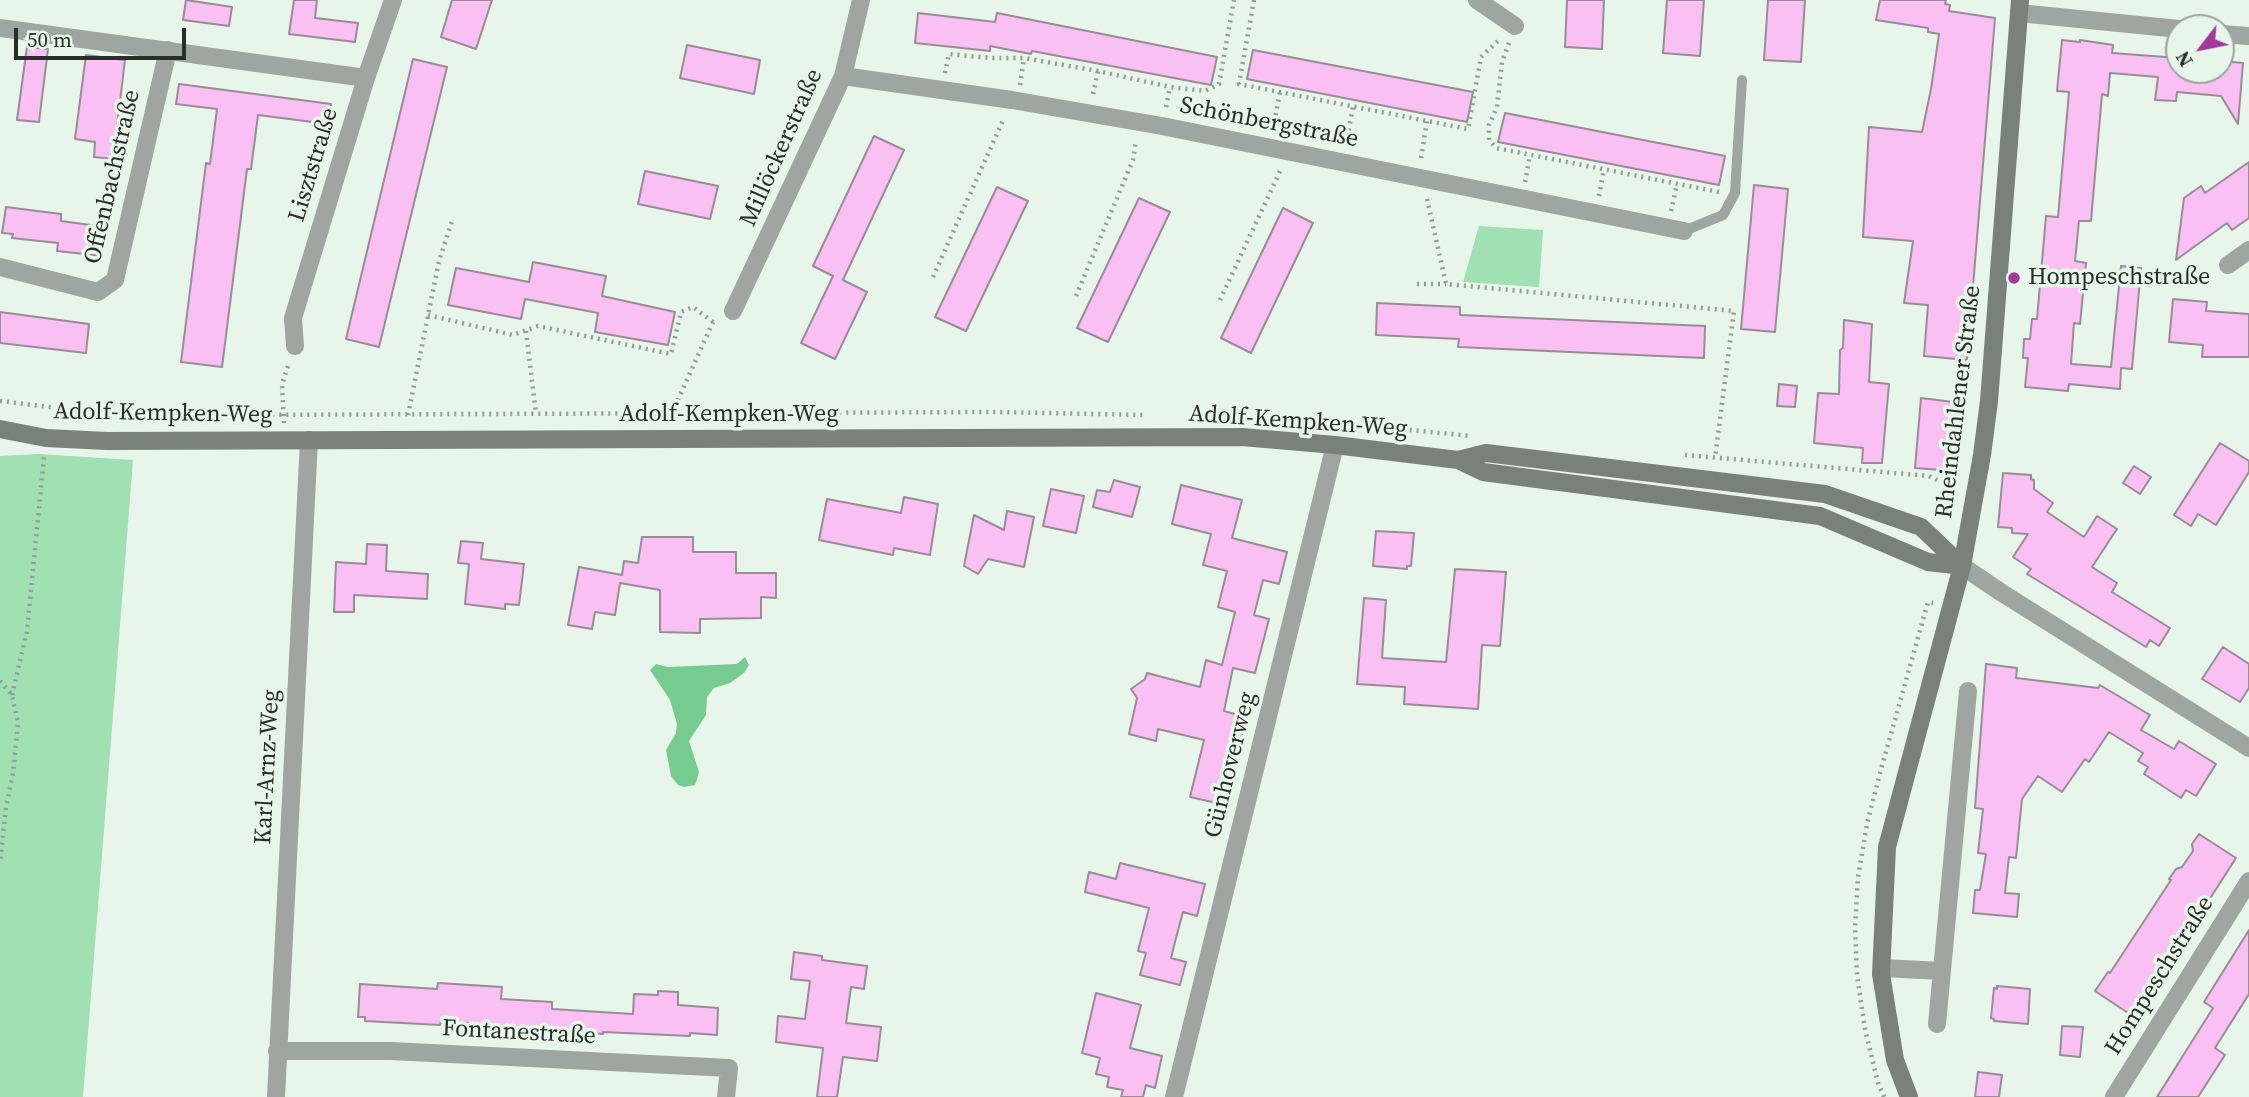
<!DOCTYPE html>
<html>
<head>
<meta charset="utf-8">
<style>
  body { margin:0 }
  #map { position:relative; width:2249px; height:1097px; overflow:hidden; background:#e7f5ea; font-family:"Source Serif 4",serif }
  canvas { display:block }
  .north { position:absolute; left:2165px; top:14px; width:70px; height:70px; box-sizing:border-box; background:#e7f5ea; border:2px solid #9ba59d; border-radius:50%; rotate:238deg; font-size:19px; font-weight:700; line-height:28px; text-align:center; color:#292e2a }
  .north::after { content:''; display:block; margin:auto; width:24px; height:32px; background:#a23a9c; clip-path:polygon(50% 0,100% 100%,50% 72%,0 100%) }
  .scale { position:absolute; left:14px; top:28px; width:172px; height:32px; box-sizing:border-box; border:4px solid #292e2a; border-top:0; padding-left:9px; font-size:21px; line-height:24px; white-space:nowrap; color:#292e2a; -webkit-text-stroke:5px #e7f5ea; paint-order:stroke }
</style>
</head>
<body>
<div id="map">
<canvas width="2249" height="1097"></canvas>
<div class="north">N</div>
<div class="scale">50 m</div>
</div>
<script>
const c = document.querySelector('canvas').getContext('2d');
c.lineJoin = 'round';
function fill(path, color) { c.fillStyle = color; c.fill(path, 'evenodd'); }
const poly = rows => new Path2D(rows.map(r => 'M' + r).join(''));
function stroke(path, color, width, dash) { c.strokeStyle = color; c.lineWidth = width; c.lineCap = dash ? 'butt' : 'round'; c.setLineDash(dash || []); c.stroke(path); }
function label(font, color, halo, rows, align = 'center') {
  c.font = font + ' "Source Serif 4",serif'; c.lineWidth = 7; c.setLineDash([]); c.textBaseline = 'middle'; c.strokeStyle = halo; c.fillStyle = color; for (const [text, x, y, turn = 0] of rows) {
    c.save(); c.translate(x, y); c.rotate((+turn || 0) * Math.PI / 180); c.textAlign = isNaN(turn) ? turn : align; if (halo) c.strokeText(text, 0, 0); c.fillText(text, 0, 0); c.restore();
  }
}
const green = poly([
  [1479,226,1543,230,1539,287,1463,282],
  [39,454,133,460,83,1097,0,1097,0,456]
]);
const water = poly([
  [745,657,749,665,744,673,730,683,714,688,707,697,706,715,689,741,699,772,697,779,695,785,684,787,678,785,671,776,666,750,676,733,677,724,670,700,650,670,656,664,668,667,737,664]
]);
const building = poly([
  [186,0,232,7,229,26,183,20,186,0],
  [294,0,317,0,315,18,358,23,355,42,289,34,294,0],
  [452,0,492,0,476,49,441,37,452,0],
  [1567,0,1604,0,1602,49,1565,47,1567,0],
  [1667,0,1704,0,1700,56,1663,53,1667,0],
  [1768,0,1805,0,1801,62,1764,60,1768,0],
  [1880,0,1946,0,1945,4,1950,5,1949,11,1995,18,1967,360,1924,356,1928,305,1904,303,1913,241,1863,237,1869,127,1922,132,1931,89,1939,34,1928,32,1928,28,1876,20,1880,0],
  [918,13,995,22,997,13,1217,57,1211,85,1032,51,1031,54,990,46,990,51,915,43,918,13],
  [2062,40,2080,42,2080,40,2113,45,2112,53,2179,58,2179,70,2221,70,2221,61,2243,63,2238,124,2221,96,2177,92,2176,101,2155,100,2158,77,2110,73,2108,96,2102,94,2091,221,2079,221,2075,261,2086,263,2080,324,2074,323,2071,364,2111,367,2121,266,2141,268,2132,369,2121,368,2120,389,2069,384,2068,391,2025,387,2028,358,2023,358,2024,339,2030,339,2032,319,2037,319,2046,216,2058,217,2069,92,2057,91,2062,40],
  [687,45,760,60,754,94,680,78,687,45],
  [27,47,48,49,39,122,17,120,27,47],
  [1253,50,1473,92,1467,122,1247,79,1253,50],
  [86,55,125,60,113,159,94,157,95,142,75,139,86,55],
  [413,59,447,67,379,347,346,339,413,59],
  [179,84,331,104,328,124,258,115,251,169,247,169,222,367,181,362,206,163,210,164,217,109,176,104,179,84],
  [1505,113,1725,156,1719,185,1498,142,1505,113],
  [874,136,904,150,843,280,867,292,835,359,801,343,833,276,813,266,874,136],
  [2249,162,2249,218,2232,230,2227,223,2176,260,2184,198,2201,186,2205,193,2249,162],
  [645,171,718,186,710,219,638,204,645,171],
  [1754,185,1788,189,1775,332,1741,329,1754,185],
  [997,187,1028,201,966,331,935,317,997,187],
  [1139,198,1170,212,1108,342,1077,328,1139,198],
  [6,207,61,214,61,221,105,227,102,256,57,251,58,243,12,238,13,234,2,233,6,207],
  [1283,208,1313,223,1251,353,1221,338,1283,208],
  [533,262,606,276,602,296,675,312,668,345,595,332,598,313,525,299,521,319,448,305,456,268,529,282,533,262],
  [2173,299,2207,302,2206,311,2249,314,2249,357,2202,357,2203,345,2169,342,2173,299],
  [1377,303,1460,307,1460,315,1705,326,1704,358,1458,347,1459,339,1376,335,1377,303],
  [0,312,89,324,86,353,0,343,0,312],
  [1844,320,1872,324,1869,382,1889,384,1882,463,1862,463,1863,448,1814,443,1818,393,1839,394,1840,350,1843,348,1844,320],
  [1779,384,1797,386,1795,407,1777,406,1779,384],
  [1921,398,1961,403,1955,471,1915,468,1921,398],
  [2220,443,2249,461,2249,472,2216,525,2198,514,2191,526,2174,515,2220,443],
  [2134,466,2151,477,2140,494,2123,483,2134,466],
  [2003,473,2031,475,2031,479,2034,480,2034,489,2053,503,2047,512,2084,537,2097,516,2117,529,2092,567,2117,583,2112,592,2170,628,2159,646,2150,640,2146,647,2027,574,2031,569,2013,557,2028,534,2012,533,2012,528,1998,527,2003,473],
  [1114,480,1140,487,1132,517,1093,507,1097,490,1110,492,1114,480],
  [1181,485,1242,500,1232,538,1287,552,1279,584,1263,580,1254,615,1269,619,1255,673,1233,668,1224,711,1246,717,1239,749,1235,748,1221,804,1190,797,1204,740,1158,729,1156,741,1129,734,1137,698,1131,689,1145,679,1147,673,1200,687,1206,660,1222,665,1235,612,1218,607,1227,571,1203,565,1211,534,1172,524,1181,485],
  [1051,489,1084,496,1076,533,1043,526,1051,489],
  [904,497,938,504,930,555,894,548,893,555,819,540,827,499,901,513,904,497],
  [1007,511,1034,517,1024,567,988,559,978,574,964,566,974,515,1004,530,1007,511],
  [1376,531,1414,533,1411,566,1407,566,1407,569,1373,566,1376,531],
  [642,537,693,537,693,552,736,552,736,573,776,573,776,598,761,597,761,618,700,619,700,633,660,632,660,590,620,583,615,615,595,612,592,629,568,625,579,567,622,575,624,561,638,563,642,537],
  [461,541,483,543,481,559,524,564,519,605,505,604,505,609,465,604,469,564,458,563,461,541],
  [367,544,387,545,386,571,428,574,427,599,354,595,354,612,334,612,336,562,366,564,367,544],
  [1455,569,1506,572,1500,646,1482,645,1478,709,1404,704,1405,687,1357,684,1364,598,1386,600,1382,658,1446,662,1455,569],
  [2223,647,2249,664,2249,688,2240,702,2202,679,2223,647],
  [1986,664,2017,668,2016,678,2098,688,2100,685,2150,715,2141,730,2174,749,2179,741,2216,764,2196,796,2186,790,2181,798,2144,774,2148,767,2138,761,2143,753,2109,732,2089,762,2085,759,2062,792,2038,776,2022,799,2016,858,2009,857,2005,893,2019,894,2017,917,1973,913,1975,890,1980,890,1986,854,1978,853,1983,809,1975,808,1986,664],
  [2199,834,2236,858,2134,1017,2095,991,2108,972,2110,973,2171,880,2169,879,2176,869,2182,867,2193,851,2192,844,2199,834],
  [1120,863,1205,884,1197,916,1183,912,1176,938,1171,958,1186,962,1180,985,1140,975,1146,953,1138,951,1149,908,1085,892,1089,872,1116,879,1120,863],
  [2249,930,2249,994,2215,1048,2225,1055,2198,1097,2157,1097,2213,1008,2204,1002,2249,930],
  [794,952,822,956,822,960,867,966,864,989,851,987,846,1023,881,1027,877,1061,843,1057,837,1097,817,1097,823,1048,776,1042,778,1016,805,1019,810,981,791,979,794,952],
  [438,983,502,987,501,999,552,1002,552,1009,633,1014,634,994,658,995,658,991,678,992,678,1005,718,1008,717,1035,690,1033,690,1036,603,1032,603,1034,481,1027,482,1024,441,1021,440,1025,365,1021,365,1017,358,1017,360,984,437,989,438,983],
  [1997,986,2030,989,2028,1024,1994,1021,1994,1019,1991,1018,1994,988,1997,989,1997,986],
  [1096,993,1141,1005,1130,1048,1162,1056,1155,1088,1146,1085,1143,1097,1121,1097,1123,1090,1107,1087,1109,1077,1096,1074,1100,1058,1082,1053,1096,993],
  [2062,1026,2083,1027,2080,1057,2060,1055,2062,1026],
  [1978,1072,2002,1075,1999,1097,1975,1097,1978,1072]
]);
const path = poly([
  [1254,0,1239,84,1468,129,1481,57,1501,38],
  [1509,43,1502,62,1497,107,1489,125,1489,140,1496,148,1719,192],
  [945,73,949,54,990,58,1024,58,1098,71,1170,87,1205,91,1219,84,1234,0],
  [1020,85,1024,58],
  [1093,94,1098,71],
  [1166,107,1170,87],
  [1273,129,1280,92],
  [1346,144,1353,107],
  [1421,158,1427,121],
  [1525,182,1530,155],
  [1599,196,1604,169],
  [1427,199,1446,284,1734,311,1715,458],
  [1671,211,1677,184],
  [933,277,1004,118],
  [1417,284,1446,284],
  [1076,296,1133,160,1136,140],
  [1220,300,1282,167],
  [428,315,513,335,538,326,671,354,681,312,693,307,713,322],
  [526,331,536,414],
  [0,401,91,412,221,415,996,412,1146,415],
  [672,413,713,322],
  [408,415,439,261,453,218],
  [284,423,282,384,289,363],
  [1340,423,1471,436],
  [1685,455,1929,476,1959,491],
  [0,681,12,695,18,723,13,773,6,807,0,863],
  [12,695,27,631,44,457],
  [1884,1097,1878,1083,1865,1029,1857,975,1855,927,1858,877,1867,824,1880,773,1928,602,1933,603]
]);
const lane = poly([
  [1684,231,1723,215,1735,193,1742,80]
]);
const street = poly([
  [1477,0,1515,26],
  [2019,13,2179,29],
  [0,28,366,78],
  [2221,34,2249,36],
  [843,76,1012,100,1162,126,1684,231],
  [2228,265,2249,250],
  [0,267,98,292,115,280,168,50],
  [733,311,843,76,861,0],
  [295,346,293,318,366,78,393,0],
  [1962,566,2002,593,2249,748],
  [1882,968,1942,971],
  [1937,1024,1968,691],
  [277,1051,391,1051,729,1068,726,1097],
  [276,1097,309,440],
  [1174,1097,1335,445],
  [2114,1097,2249,881]
]);
const secondary = poly([
  [0,429,46,438,107,441,1242,437,1335,445,1458,460,1483,472,1820,516,1928,562,1962,566],
  [1458,460,1486,453,1825,494,1921,527,1962,566],
  [1909,1097,1895,1060,1881,974,1887,847,1962,566,1982,455,1989,401,2020,0]
]);
const markers = [
  [2014,278,7,"#a23a9c"]
];
const streetNames = [
  ["Schönbergstraße",1269,123,11],
  ["Millöckerstraße",782,148,-66],
  ["Lisztstraße",314,165,-73],
  ["Offenbachstraße",113,177,-77],
  ["Rheindahlener Straße",1959,402,-83],
  ["Adolf-Kempken-Weg",163,414,1],
  ["Adolf-Kempken-Weg",729,415],
  ["Adolf-Kempken-Weg",1298,422,4],
  ["Günhoverweg",1231,765,-76],
  ["Karl-Arnz-Weg",268,767,-87],
  ["Hompeschstraße",2160,976,-58],
  ["Fontanestraße",519,1033,3]
];
const poiNames = [
  ["Hompeschstraße",2028,278]
];
fill(green, '#a0e0b2');
fill(water, '#77cb91');
fill(building, '#fac0f4');
stroke(building, '#988c97', 2);
stroke(path, '#929c95', 4.5, [2, 5]);
stroke(lane, '#9fa6a1', 10);
stroke(street, '#9fa6a1', 18);
stroke(secondary, '#79817b', 18);
for (const [x, y, r, color] of markers) { const dot = new Path2D(); dot.arc(x, y, r, 0, 2 * Math.PI); c.fillStyle = color; c.fill(dot); stroke(dot, '#e7f5ea', 2.5); }
label('24px', '#292e2a', '#e7f5ea', streetNames);
label('24px', '#292e2a', '#e7f5ea', poiNames, 'left');
</script>
</body>
</html>
